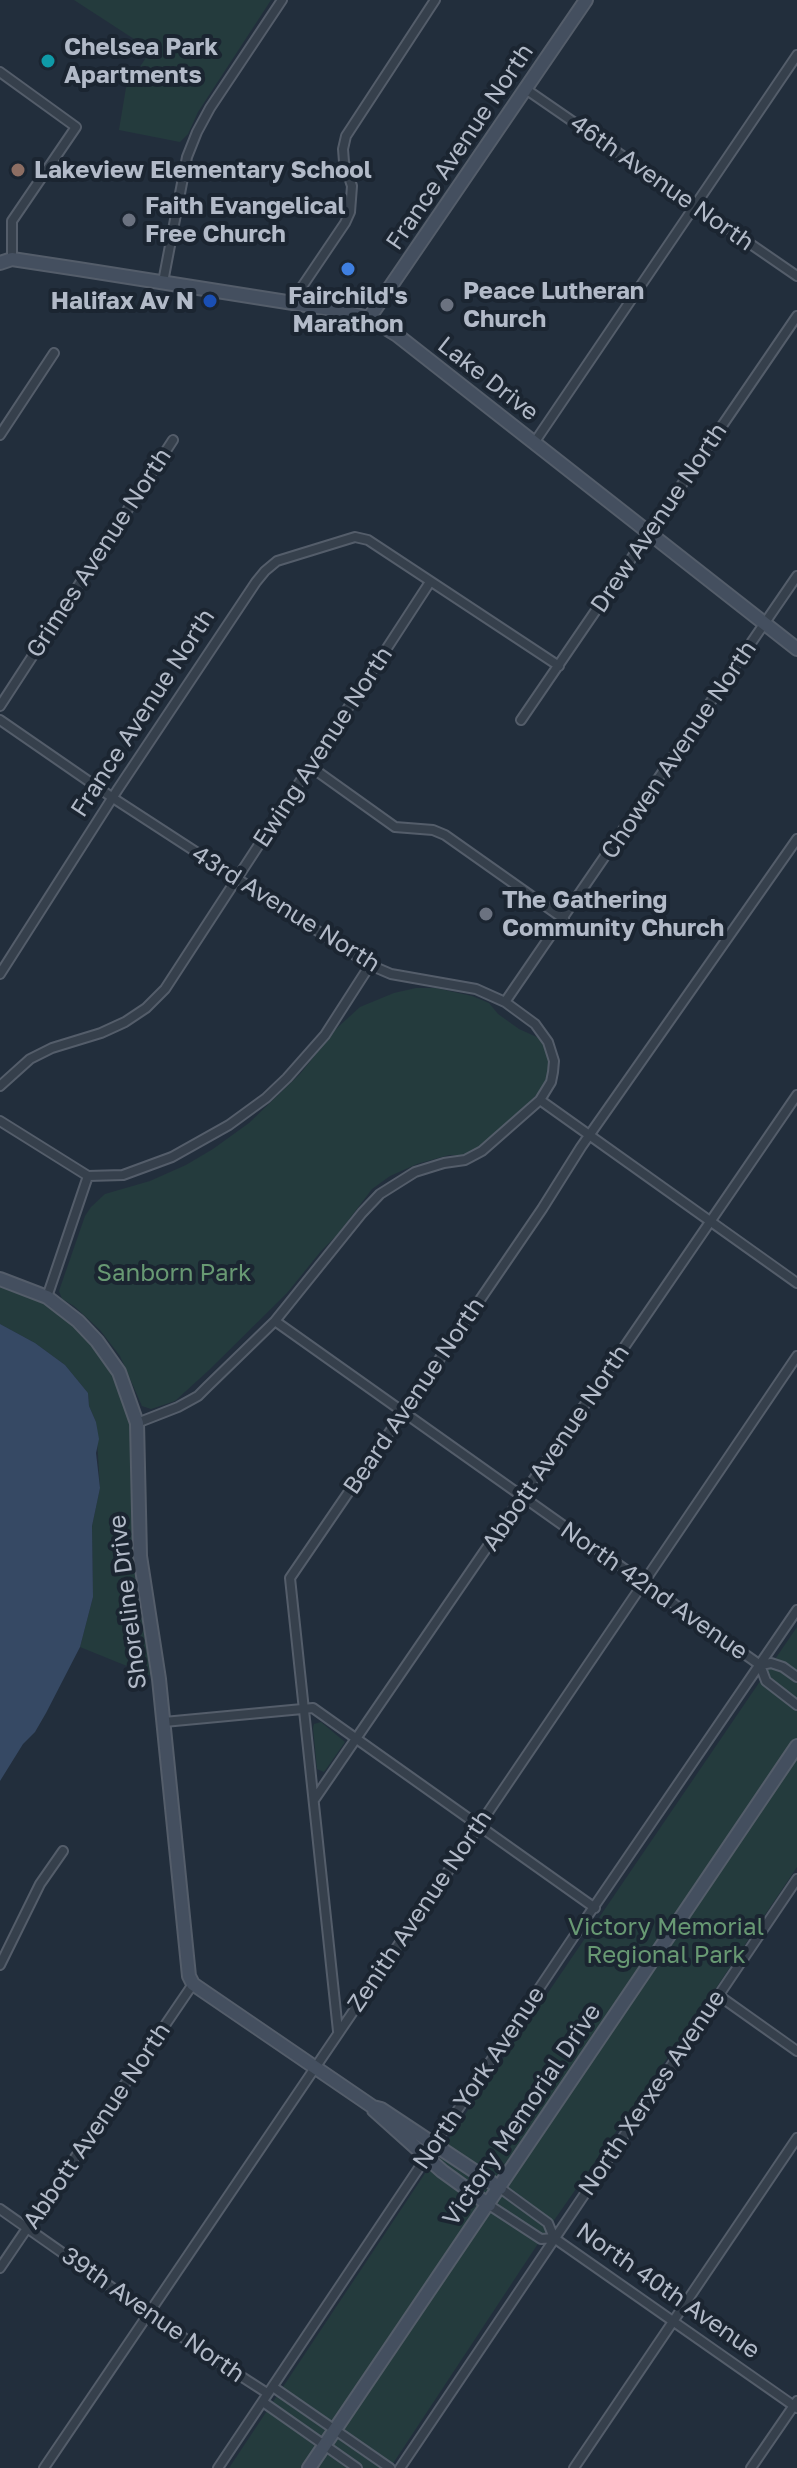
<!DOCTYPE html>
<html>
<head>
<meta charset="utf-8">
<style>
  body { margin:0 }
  canvas { display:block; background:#222e3c }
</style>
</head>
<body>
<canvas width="797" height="2468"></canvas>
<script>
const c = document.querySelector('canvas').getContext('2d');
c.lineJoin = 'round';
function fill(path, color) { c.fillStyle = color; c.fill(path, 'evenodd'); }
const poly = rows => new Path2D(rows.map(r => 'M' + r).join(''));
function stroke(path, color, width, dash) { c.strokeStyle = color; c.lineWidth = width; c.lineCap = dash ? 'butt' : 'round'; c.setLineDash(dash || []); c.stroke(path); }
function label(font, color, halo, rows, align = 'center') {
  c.font = font + ' "Golos Text",sans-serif'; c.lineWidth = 8; c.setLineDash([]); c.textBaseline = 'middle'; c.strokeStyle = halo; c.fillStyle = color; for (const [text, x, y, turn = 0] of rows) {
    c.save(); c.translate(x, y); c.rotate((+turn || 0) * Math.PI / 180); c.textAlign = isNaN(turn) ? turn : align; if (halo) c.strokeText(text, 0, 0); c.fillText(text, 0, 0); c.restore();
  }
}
const green = poly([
  [74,0,271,0,198,112,188,134,180,142,119,130,126,88,151,50],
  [416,988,436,988,472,996,489,1003,498,1014,519,1029,541,1039,552,1058,549,1079,542,1090,479,1148,465,1156,449,1155,417,1164,390,1176,372,1189,338,1234,321,1251,287,1293,209,1370,175,1401,151,1409,142,1406,120,1356,100,1330,74,1306,62,1299,59,1291,85,1216,91,1207,105,1194,150,1181,186,1165,213,1149,249,1123,300,1074,337,1028,360,1007,394,993],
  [0,1279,47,1297,112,1359,137,1423,138,1491,159,1679,80,1647,93,1597,92,1526,100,1488,96,1422,89,1406,88,1393,65,1365,35,1343,0,1324],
  [797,1627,797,1867,714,1991,541,2239,390,2468,229,2468,432,2163],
  [321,1722,345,1742,324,1772,317,1769,313,1728,314,1724]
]);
const water = poly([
  [0,1324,35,1343,65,1365,88,1393,89,1406,96,1422,99,1439,96,1453,100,1488,92,1526,93,1597,80,1647,46,1713,35,1732,23,1744,0,1781]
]);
const street = poly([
  [0,72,76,127,12,221,12,259],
  [527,90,797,276],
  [163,282,187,157,197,132,210,108,282,0],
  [291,303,345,223,350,212,352,186,344,162,343,149,346,136,435,0],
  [0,435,54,353],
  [534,443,797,55],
  [0,706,173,440],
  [0,720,113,798,370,965,391,974,476,989,505,1002,535,1024,548,1042,554,1061,553,1072,551,1082,540,1100,797,1283],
  [521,720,797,316],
  [311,767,395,827,433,830,445,835,564,919],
  [0,974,118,789,256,582,265,571,277,561,355,537,368,540,559,666],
  [505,1002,797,576],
  [0,1086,30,1059,52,1048,101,1033,125,1022,146,1008,165,989,430,582],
  [0,1121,88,1176],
  [47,1297,88,1176,123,1175,172,1157,229,1125,266,1098,287,1078,325,1035,370,965],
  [275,1321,760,1665,766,1681,797,1705],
  [137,1423,178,1407,198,1396,207,1387,275,1321,362,1213,380,1194,415,1172,444,1163,465,1160,482,1151,540,1100],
  [761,1665,771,1663,783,1667,797,1677],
  [164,1722,313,1708,595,1908],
  [314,1800,797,1095],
  [0,1965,40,1884,63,1851],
  [718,1995,797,2051],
  [338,2031,290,1578,542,1209,581,1147,797,839],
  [500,2188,548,2223,554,2238,797,2408],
  [489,2205,541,2239,554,2238],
  [0,2209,208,2355,267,2393],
  [0,2268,193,1984],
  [273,2387,390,2468],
  [263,2402,357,2468],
  [44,2468,797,1356],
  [218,2468,587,1917,797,1610],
  [400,2468,797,1879],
  [574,2468,797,2138],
  [751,2468,797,2401]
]);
const secondary = poly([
  [0,263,12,259,78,269,331,309,369,318,397,335,797,649],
  [369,318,586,0],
  [0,1279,47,1297,78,1321,97,1341,119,1372,137,1423,140,1556,159,1679,189,1976,193,1984,373,2107,381,2109,500,2188],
  [374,2110,442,2171,489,2205],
  [309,2468,797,1746]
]);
const markers = [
  [48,61,8,"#0f9aa8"],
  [18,170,8,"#8d6e63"],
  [129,220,8,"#6b7280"],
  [348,269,8,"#3f7fe0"],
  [210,301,8,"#1a4fb4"],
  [447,305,8,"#6b7280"],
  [486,914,8,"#6b7280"]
];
const poiNames = [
  ["Chelsea Park",64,47],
  ["Apartments",64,75],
  ["Lakeview Elementary School",34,170],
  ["Faith Evangelical",145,206],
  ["Free Church",145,234],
  ["Peace Lutheran",463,291],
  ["Church",463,319],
  ["Fairchild's",348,296,"center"],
  ["Marathon",348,324,"center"],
  ["Halifax Av N",194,301,"right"],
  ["The Gathering",502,900],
  ["Community Church",502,928]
];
const streetNames = [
  ["France Avenue North",460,147,-56],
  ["46th Avenue North",662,183,35],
  ["Lake Drive",488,379,38],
  ["Drew Avenue North",659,518,-56],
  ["Grimes Avenue North",99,553,-57],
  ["France Avenue North",143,713,-57],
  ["Ewing Avenue North",323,747,-57],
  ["Chowen Avenue North",679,750,-56],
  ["43rd Avenue North",286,909,32],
  ["Beard Avenue North",414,1396,-56],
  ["Abbott Avenue North",556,1448,-56],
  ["North 42nd Avenue",654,1591,35],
  ["Shoreline Drive",128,1602,-97],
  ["Zenith Avenue North",420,1911,-56],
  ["North York Avenue",479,2078,-56],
  ["North Xerxes Avenue",652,2093,-56],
  ["Victory Memorial Drive",522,2115,-56],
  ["Abbott Avenue North",97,2126,-56],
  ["North 40th Avenue",668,2291,35],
  ["39th Avenue North",153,2315,35]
];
const parkNames = [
  ["Sanborn Park",174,1273],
  ["Victory Memorial",666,1927],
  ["Regional Park",666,1955]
];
fill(green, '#243b3d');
fill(water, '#364964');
stroke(street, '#545d6a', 12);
stroke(secondary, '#545d6a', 16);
stroke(street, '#36404c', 8);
stroke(secondary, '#444f5f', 12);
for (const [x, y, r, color] of markers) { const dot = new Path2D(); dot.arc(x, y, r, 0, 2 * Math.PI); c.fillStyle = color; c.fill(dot); stroke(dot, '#1b2531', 3); }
label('bold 24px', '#b2bac8', '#1b2531', poiNames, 'left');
label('24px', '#b2bac8', '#1b2531', streetNames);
label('24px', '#689973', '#1b2531', parkNames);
</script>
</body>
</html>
